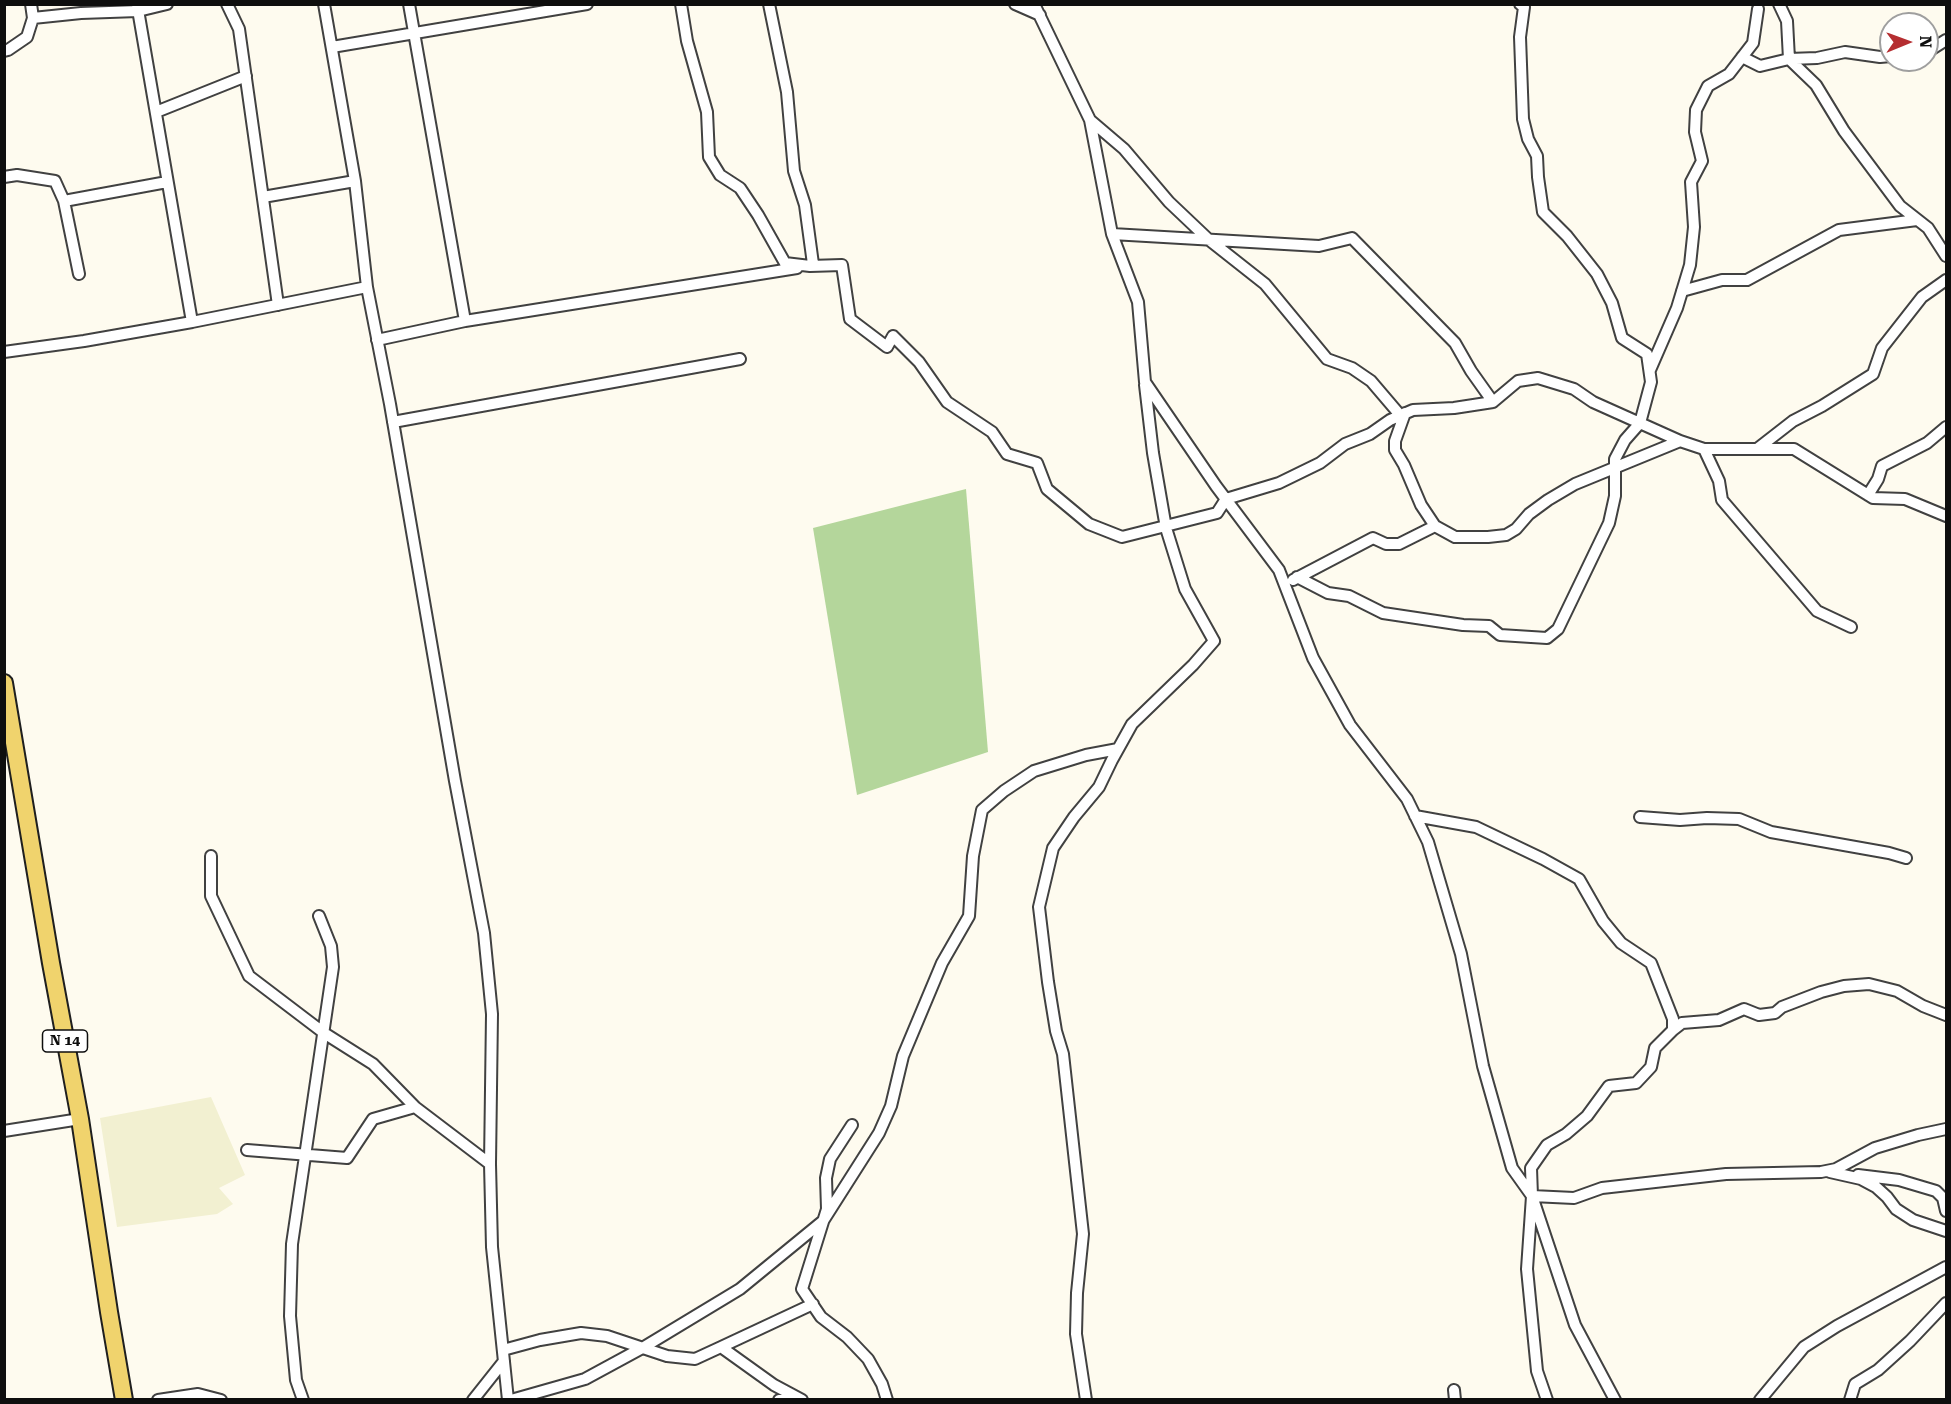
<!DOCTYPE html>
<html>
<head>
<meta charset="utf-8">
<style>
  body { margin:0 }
  #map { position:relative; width:1951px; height:1404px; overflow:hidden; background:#fefbef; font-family:"Roboto Serif",serif }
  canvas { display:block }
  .frame { position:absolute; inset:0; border:6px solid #0e0e0e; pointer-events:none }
  .north { position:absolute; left:1879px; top:12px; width:60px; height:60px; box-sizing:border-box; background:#fff; border:2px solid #9f9f9f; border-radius:50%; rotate:89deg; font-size:16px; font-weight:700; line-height:24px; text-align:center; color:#0e0e0e }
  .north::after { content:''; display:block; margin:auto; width:21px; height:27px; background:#b52e31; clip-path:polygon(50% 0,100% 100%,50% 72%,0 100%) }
</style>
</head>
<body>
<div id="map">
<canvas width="1951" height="1404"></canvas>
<div class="frame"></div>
<div class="north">N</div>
</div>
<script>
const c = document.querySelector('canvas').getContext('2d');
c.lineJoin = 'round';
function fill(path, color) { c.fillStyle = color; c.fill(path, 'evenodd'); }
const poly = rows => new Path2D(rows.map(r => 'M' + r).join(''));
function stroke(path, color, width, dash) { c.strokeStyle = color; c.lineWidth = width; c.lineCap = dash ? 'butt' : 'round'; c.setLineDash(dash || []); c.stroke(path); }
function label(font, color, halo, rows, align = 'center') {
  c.font = font + ' "Roboto Serif",serif'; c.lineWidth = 6; c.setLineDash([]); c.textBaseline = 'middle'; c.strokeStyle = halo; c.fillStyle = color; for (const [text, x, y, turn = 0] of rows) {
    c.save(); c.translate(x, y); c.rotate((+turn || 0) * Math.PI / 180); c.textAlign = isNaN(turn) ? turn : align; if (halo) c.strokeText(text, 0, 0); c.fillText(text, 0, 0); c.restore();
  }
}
const farmland = poly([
  [211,1097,245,1175,219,1188,233,1204,217,1214,117,1227,100,1118]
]);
const forest = poly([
  [966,489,988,752,857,795,813,528]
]);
const minor = poly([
  [31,4,33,18],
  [227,4,239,29,278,305],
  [324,4,355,181,367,287],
  [409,4,465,321],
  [681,4,687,41,707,112,709,157,720,175,740,188,758,215,785,263,810,266,842,265,850,319,887,347,893,336,919,362,947,402,992,432,1007,454,1037,463,1047,489,1089,524,1122,537,1217,513,1226,499,1279,483,1320,463,1345,444,1370,434,1390,420,1413,410,1454,408,1493,402,1518,381,1538,378,1574,389,1593,402,1680,441,1704,449,1757,449,1793,421,1822,406,1873,374,1882,348,1922,297,1946,280],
  [769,4,787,92,794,171,805,205,813,264],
  [1015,4,1040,15],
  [1034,4,1090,120,1112,234,1138,302,1145,382,1216,486,1279,570,1313,658,1350,725,1407,799,1428,842,1461,954,1483,1066,1512,1168,1532,1196,1575,1325,1615,1400],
  [1779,4,1787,21,1789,59,1816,85,1844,131,1900,206,1928,228,1946,256],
  [332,47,587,4],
  [4,51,8,50,27,37,33,18,81,13,138,11,167,4],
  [1927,52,1946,40],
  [1742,57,1760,66,1789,59,1817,58,1845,52,1880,57,1891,56],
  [156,112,246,76],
  [1090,120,1124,149,1169,202,1208,239,1265,284,1327,359,1352,368,1371,381,1400,415],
  [4,177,17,175,55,181,64,201,79,274],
  [263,197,355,181],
  [64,201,167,182],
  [1112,234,1319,246,1352,238,1455,343,1471,371,1493,402],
  [1682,291,1722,280,1747,280,1839,230,1917,220],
  [192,322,367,287,390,404,455,781,484,933,492,1014,490,1164,492,1247,508,1400],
  [377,340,465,321,797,268],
  [4,352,84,341,192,322,137,4],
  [1650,370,1677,308,1690,265,1694,227,1691,182,1702,161,1695,132,1696,110,1708,86,1729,74,1753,43,1758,9],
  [1405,413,1395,441,1395,450,1404,465,1421,505,1435,526,1455,537,1488,537,1506,535,1516,529,1529,514,1548,500,1575,484,1680,441],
  [393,422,740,359],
  [1704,449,1719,481,1722,500,1817,611,1851,627],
  [1757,449,1794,449,1873,498,1905,499,1946,516],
  [1868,495,1878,479,1882,466,1927,443,1946,427],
  [1297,577,1328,593,1349,596,1383,613,1463,625,1489,626,1500,635,1547,638,1558,629,1609,523,1615,496,1615,459,1625,440,1640,423,1651,382,1647,354,1622,338,1612,303,1597,274,1567,236,1543,212,1538,177,1537,156,1528,139,1523,119,1520,37,1524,7,1520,4],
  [1293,580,1373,538,1386,544,1399,544,1435,526],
  [1415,816,1476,827,1543,859,1579,879,1603,921,1621,943,1651,963,1673,1019,1673,1030],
  [1640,817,1680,820,1707,818,1739,819,1771,832,1889,853,1906,858],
  [211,856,211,896,249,976,324,1033,373,1064,415,1107,490,1164],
  [852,1125,830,1159,826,1178,827,1209,802,1289,821,1317,847,1337,868,1359,882,1384,887,1400],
  [4,1131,80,1119],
  [247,1150,347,1158,373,1119,415,1107],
  [1830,1172,1861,1179,1876,1187,1887,1197,1896,1209,1913,1220,1946,1231],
  [1858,1175,1899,1180,1936,1191,1943,1198,1946,1211],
  [1532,1196,1574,1198,1602,1188,1726,1174,1821,1172,1836,1169,1875,1148,1918,1135,1946,1129],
  [721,1347,813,1304],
  [503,1350,540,1340,581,1333,607,1336,667,1356,695,1359,721,1347,774,1385,802,1400],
  [1454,1390,1455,1400],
  [158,1400,198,1394,221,1400],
  [303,1400,296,1380,290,1316,292,1244,333,967,331,946,319,916],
  [473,1400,504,1361],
  [511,1400,585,1379,644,1347,740,1289,823,1221,879,1133,891,1106,903,1056,942,963,969,916,973,856,982,810,1004,791,1034,771,1086,755,1118,749],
  [779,1400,798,1399],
  [1086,1400,1076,1334,1077,1293,1083,1234,1063,1054,1056,1031,1048,982,1039,907,1053,848,1074,817,1099,787,1112,760,1132,724,1193,665,1214,641,1185,589,1166,528,1153,453,1145,385],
  [1547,1400,1537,1371,1527,1269,1532,1196,1531,1168,1547,1145,1566,1134,1587,1116,1609,1086,1636,1083,1651,1067,1655,1048,1673,1030,1682,1023,1719,1020,1744,1009,1759,1015,1775,1013,1782,1007,1821,992,1844,986,1869,984,1897,991,1923,1006,1946,1015],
  [1760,1400,1804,1347,1837,1326,1946,1267],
  [1850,1400,1855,1384,1878,1370,1910,1341,1946,1303]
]);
const primary = poly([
  [4,683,51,963,80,1119,109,1312,124,1400]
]);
const shields = [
  [65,1041,45]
];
const shieldNames = [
  ["N 14",65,1041]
];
fill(farmland, '#f2f0d1');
fill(forest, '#b4d69b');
stroke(minor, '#414141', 14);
stroke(primary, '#1f1f1f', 20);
stroke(minor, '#fff', 10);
stroke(primary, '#f0d36d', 16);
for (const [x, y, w] of shields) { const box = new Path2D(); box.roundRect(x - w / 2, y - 11, w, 22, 4.5); c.fillStyle = '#fff'; c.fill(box); stroke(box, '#0e0e0e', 1.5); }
label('bold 14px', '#0e0e0e', null, shieldNames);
</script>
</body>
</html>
